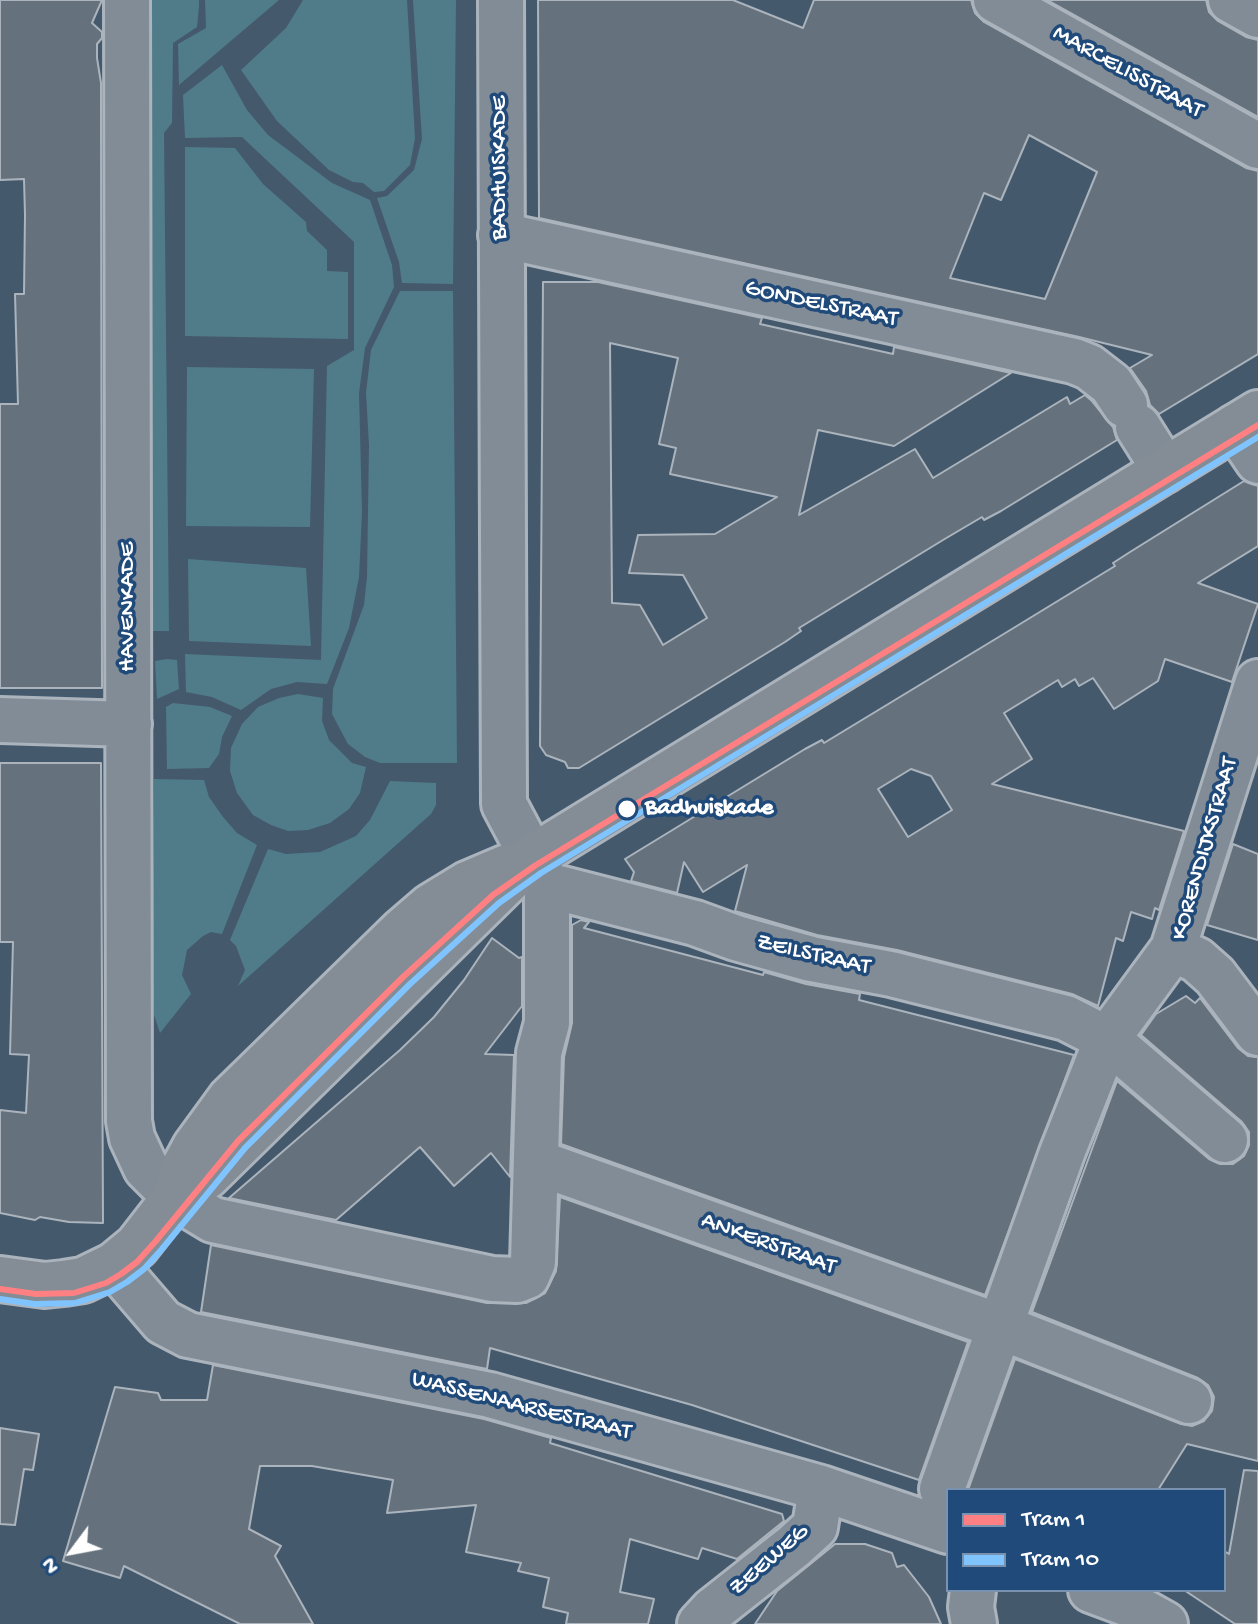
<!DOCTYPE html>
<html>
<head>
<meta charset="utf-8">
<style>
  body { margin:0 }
  #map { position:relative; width:1258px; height:1624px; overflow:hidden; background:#45596d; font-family:"Gochi Hand",sans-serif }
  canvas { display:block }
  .legend { position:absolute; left:946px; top:1488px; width:280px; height:104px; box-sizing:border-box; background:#1f4a7a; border:2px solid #7992af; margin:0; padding:10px 14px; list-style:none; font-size:24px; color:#fff }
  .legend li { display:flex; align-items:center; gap:16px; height:40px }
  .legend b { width:40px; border:2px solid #7992af }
  .north { position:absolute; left:32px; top:1512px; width:80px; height:80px; -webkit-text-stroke:6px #1f4a7a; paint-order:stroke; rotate:238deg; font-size:22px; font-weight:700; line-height:32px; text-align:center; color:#fff }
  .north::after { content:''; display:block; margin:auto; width:28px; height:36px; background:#fff; clip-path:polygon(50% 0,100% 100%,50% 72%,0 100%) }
</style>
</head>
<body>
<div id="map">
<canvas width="1258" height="1624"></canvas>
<ul class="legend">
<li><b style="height:10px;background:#ff8082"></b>Tram 1</li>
<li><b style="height:10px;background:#80c4ff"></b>Tram 10</li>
</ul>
<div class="north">N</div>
</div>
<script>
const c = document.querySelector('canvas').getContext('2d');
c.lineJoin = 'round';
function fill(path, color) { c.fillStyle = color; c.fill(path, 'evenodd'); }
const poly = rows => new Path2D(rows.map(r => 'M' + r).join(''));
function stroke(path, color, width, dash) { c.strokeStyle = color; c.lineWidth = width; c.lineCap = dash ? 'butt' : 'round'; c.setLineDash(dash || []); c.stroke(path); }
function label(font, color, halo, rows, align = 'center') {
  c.font = font + ' "Gochi Hand",sans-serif'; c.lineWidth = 7; c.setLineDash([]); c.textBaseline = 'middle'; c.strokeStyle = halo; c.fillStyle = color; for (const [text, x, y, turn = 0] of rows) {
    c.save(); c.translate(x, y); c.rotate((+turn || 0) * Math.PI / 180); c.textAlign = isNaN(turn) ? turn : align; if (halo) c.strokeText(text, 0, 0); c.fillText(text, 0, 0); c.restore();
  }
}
const green = poly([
  [152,0,199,0,199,6,197,27,173,43,172,123,164,133,169,631,152,631,149,337],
  [205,0,279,0,179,85,178,44,206,28],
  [303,0,407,0,415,138,410,165,384,191,374,192,363,183,353,182,329,170,277,121,241,70,286,28],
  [413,0,456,0,453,284,402,283,399,262,377,198,387,196,414,170,422,139],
  [222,65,247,110,268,135,332,183,370,200,392,265,394,287,365,348,359,393,362,512,359,577,349,628,327,684,297,682,271,689,241,710,212,697,186,692,185,654,321,660,327,366,354,350,354,242,242,137,185,138,183,95],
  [185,147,235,148,263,184,306,222,307,231,327,250,327,271,348,272,348,339,185,336],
  [400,291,453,291,457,763,380,763,365,757,348,744,332,714,333,689,364,605,367,577,369,445,366,393,371,350],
  [187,367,314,369,310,527,186,526],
  [188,559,306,568,311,646,189,641],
  [167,659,177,660,179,689,157,699,155,661],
  [298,694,323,698,322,721,329,740,352,763,366,767,360,793,349,809,330,823,308,830,288,831,271,825,253,815,237,793,230,771,231,748,242,724,258,707,279,698],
  [173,703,210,707,232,716,222,737,219,754,209,768,167,769,166,707],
  [154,779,204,780,209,797,223,817,237,833,257,845,222,934,211,932,203,936,187,950,182,975,191,994,160,1033,154,1015,152,977],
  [390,781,436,783,436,805,431,814,238,986,245,970,236,946,230,940,268,849,286,854,320,852,356,836,370,820]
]);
const building = poly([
  [0,0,102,0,92,23,102,32,102,38,97,44,97,58,101,83,101,130,102,688,0,688,0,404,18,404,15,294,24,294,25,215,24,179,0,180,0,0],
  [538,0,733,0,803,28,814,0,971,0,975,13,984,22,1246,168,1258,171,1258,354,1159,414,1150,405,1146,391,1130,368,1152,355,1079,337,539,218,538,0],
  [1029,135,1097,172,1045,299,950,278,984,193,1001,200,1029,135],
  [1047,0,1206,0,1209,12,1218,21,1246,37,1258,40,1258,117,1047,0],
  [543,282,598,282,762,318,760,324,893,354,894,347,1011,373,894,446,818,430,799,515,915,449,933,478,1067,397,1070,404,1085,395,1092,401,1113,427,1117,440,1001,511,984,520,982,517,943,540,799,628,801,631,785,642,579,768,568,768,565,762,546,755,540,746,543,282],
  [610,343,678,358,659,444,676,448,670,474,777,497,715,534,638,535,629,573,683,575,707,618,663,645,640,605,612,603,610,343],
  [1244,481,1258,486,1258,546,1198,583,1258,604,1232,682,1165,659,1158,681,1114,709,1093,678,1079,686,1075,679,1062,687,1058,680,1004,713,1032,759,992,784,1184,831,1159,910,1155,908,1152,919,1131,912,1123,941,1116,938,1098,1006,1072,994,897,950,817,935,735,911,747,865,703,892,684,862,677,893,631,881,634,872,625,859,805,749,822,740,824,743,1007,632,1115,566,1113,563,1130,552,1244,481],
  [911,769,931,776,952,810,908,837,878,789,911,769],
  [0,763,101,763,103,1223,69,1222,40,1217,35,1220,0,1213,0,1110,26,1113,29,1055,10,1054,13,942,0,942,0,763],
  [1233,844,1258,854,1258,940,1207,925,1233,844],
  [581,920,589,922,584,928,763,975,764,972,806,984,860,994,859,1000,1074,1055,985,1295,561,1144,564,1057,572,1023,572,925,581,920],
  [492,938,519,958,522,957,522,1006,485,1054,514,1055,510,1177,491,1153,454,1186,420,1147,336,1220,229,1198,400,1050,434,1017,464,980,492,938],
  [1186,996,1195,1003,1200,998,1238,1048,1248,1056,1258,1057,1258,1461,1187,1444,1158,1490,968,1490,1015,1359,1181,1424,1192,1426,1204,1421,1212,1411,1214,1397,1208,1385,1198,1378,1032,1312,1117,1081,1209,1159,1220,1164,1233,1164,1244,1156,1249,1145,1249,1132,1242,1122,1141,1035,1156,1014,1186,996],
  [560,1197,968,1342,919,1480,692,1405,490,1348,487,1369,201,1312,211,1245,487,1303,526,1303,545,1293,556,1271,560,1197],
  [213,1365,484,1419,551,1438,550,1443,782,1514,784,1521,737,1559,702,1548,698,1559,630,1539,620,1592,654,1599,648,1624,566,1624,568,1613,543,1607,549,1578,518,1571,521,1563,466,1552,476,1505,387,1513,393,1480,312,1466,260,1466,249,1529,281,1546,275,1556,313,1624,240,1624,124,1566,120,1578,63,1561,115,1387,158,1393,161,1400,207,1400,213,1365],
  [0,1428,39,1434,33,1470,24,1469,15,1525,0,1524,0,1428],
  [1244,1470,1258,1471,1258,1624,1235,1624,1184,1590,1224,1590,1224,1551,1229,1554,1244,1470],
  [835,1544,865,1544,892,1553,897,1567,904,1565,929,1597,941,1624,755,1624,777,1591,835,1544]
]);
const minor = poly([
  [127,0,129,1121,132,1138,146,1168,175,1197,213,1220,492,1279,517,1280,527,1276,533,1262,539,1053,547,1023,547,885],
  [501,0,504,804,547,885,695,923,736,938,811,959,891,974,1066,1018,1107,1039,1225,1140],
  [996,0,1258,146],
  [1231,0,1258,15],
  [501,235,1074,361,1089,367,1111,384,1125,405],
  [1138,427,1165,470],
  [1235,427,1258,461],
  [0,720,129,724],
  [1173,949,1197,960,1215,976,1258,1033],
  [536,1162,1001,1327,1189,1401],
  [114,1265,163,1322,188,1335,490,1395,821,1488,948,1531],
  [942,1489,1062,1153,1107,1039,1173,949,1258,682],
  [973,1590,971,1607,974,1624],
  [1091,1590,1131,1605,1165,1624],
  [700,1624,713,1610,794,1546,815,1527,821,1488]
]);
const major = poly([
  [176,1195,182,1171,195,1147,230,1099,271,1059,402,931,431,906,467,884,507,867],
  [0,1279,45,1285,64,1283,83,1280,114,1265,137,1246,175,1197,207,1176,531,858,1258,413]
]);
const tram1 = poly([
  [0,1289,36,1294,74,1293,106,1283,121,1274,137,1262,155,1242,238,1141,403,977,493,895,536,865,1258,425]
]);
const tram2 = poly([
  [0,1299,35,1304,75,1303,110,1292,127,1282,144,1269,162,1249,245,1148,410,984,499,903,541,873,1258,437]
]);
const markers = [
  [627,809,10,"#fff"]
];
const streetNames = [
  ["MARCELISSTRAAT",1127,73,29],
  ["BADHUISKADE",501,168,-90],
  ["GONDELSTRAAT",821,305,12],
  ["HAVENKADE",129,607,-90],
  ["KORENDIJKSTRAAT",1206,849,-74],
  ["ZEILSTRAAT",813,956,13],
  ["ANKERSTRAAT",768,1245,20],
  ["WASSENAARSESTRAAT",521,1407,14],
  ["ZEEWEG",770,1561,-41]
];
const stopNames = [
  ["Badhuiskade",645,809]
];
fill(green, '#507c89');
fill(building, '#65717c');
stroke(building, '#abb4bd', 2);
stroke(minor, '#abb4bd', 50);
stroke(major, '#abb4bd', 50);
stroke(minor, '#828c97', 44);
stroke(major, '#848d95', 44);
stroke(tram1, '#ff8082', 6);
stroke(tram2, '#80c4ff', 6);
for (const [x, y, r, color] of markers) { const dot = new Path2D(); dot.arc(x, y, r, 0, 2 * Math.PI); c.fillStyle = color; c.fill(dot); stroke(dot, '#1f4a7a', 3); }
label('24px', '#fff', '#1f4a7a', streetNames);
label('bold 24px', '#fff', '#1f4a7a', stopNames, 'left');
</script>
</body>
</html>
